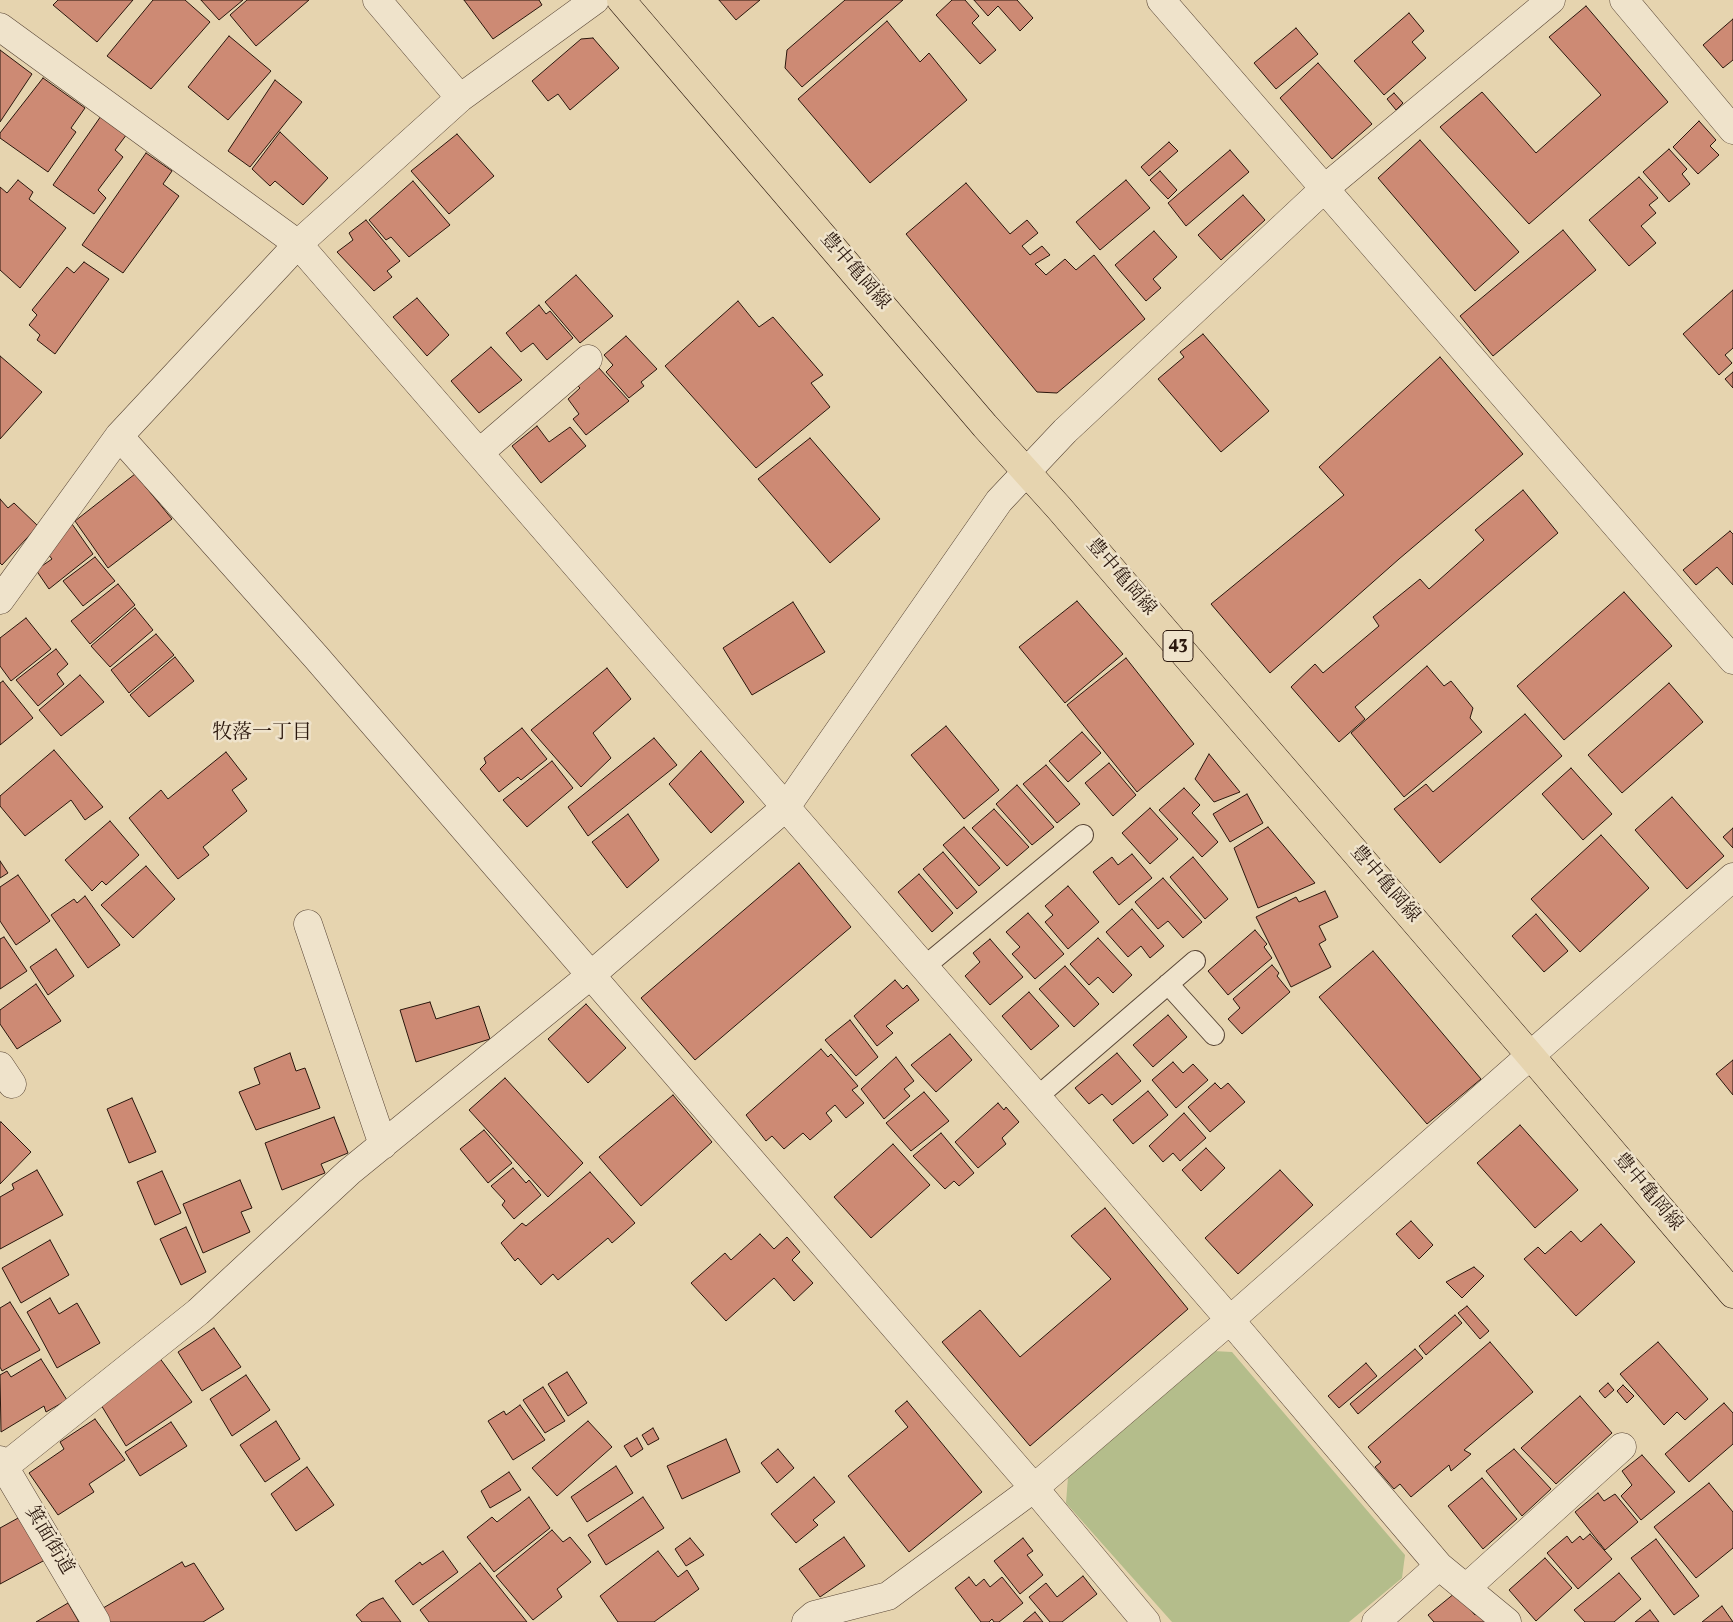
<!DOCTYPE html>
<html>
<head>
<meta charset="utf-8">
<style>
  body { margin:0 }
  canvas { display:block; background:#e6d4af }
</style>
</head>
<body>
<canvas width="1733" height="1622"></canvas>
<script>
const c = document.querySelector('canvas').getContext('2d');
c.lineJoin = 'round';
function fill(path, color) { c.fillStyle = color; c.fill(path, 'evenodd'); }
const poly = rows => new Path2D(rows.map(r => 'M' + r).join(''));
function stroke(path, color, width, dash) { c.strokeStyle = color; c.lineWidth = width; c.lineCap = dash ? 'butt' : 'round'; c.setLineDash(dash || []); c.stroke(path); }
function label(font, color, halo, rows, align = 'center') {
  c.font = font + ' Vollkorn,"Noto Serif JP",serif'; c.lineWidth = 5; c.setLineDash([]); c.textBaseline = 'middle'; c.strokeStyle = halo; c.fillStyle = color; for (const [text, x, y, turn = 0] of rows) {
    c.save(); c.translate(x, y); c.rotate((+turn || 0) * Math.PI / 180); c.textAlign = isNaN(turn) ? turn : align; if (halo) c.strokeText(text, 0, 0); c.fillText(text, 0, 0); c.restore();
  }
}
const green = poly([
  [1213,1351,1232,1352,1405,1555,1402,1578,1349,1622,1172,1622,1066,1503,1068,1477]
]);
const building = poly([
  [58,0,133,0,97,42,53,5,58,0],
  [153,0,185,0,210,22,151,89,107,56,153,0],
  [201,0,243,0,219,20,201,0],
  [247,0,309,0,256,46,230,15,247,0],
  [464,0,539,0,542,5,493,39,464,0],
  [719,0,760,0,736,20,719,0],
  [845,0,903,0,802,87,785,68,787,50,845,0],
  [952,0,965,0,979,16,972,23,996,50,980,64,936,15,952,0],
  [974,0,1017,0,1033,18,1020,31,998,6,988,16,974,0],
  [1586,6,1668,102,1529,224,1440,127,1482,92,1536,153,1601,95,1549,37,1586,6],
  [1409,13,1424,31,1412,42,1426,58,1384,95,1354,61,1409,13],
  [1733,19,1733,60,1723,68,1703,45,1733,19],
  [887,21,920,62,929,53,967,100,870,183,798,99,887,21],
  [1296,28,1318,54,1276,89,1254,63,1296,28],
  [229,36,271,71,228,120,188,87,229,36],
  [593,38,619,68,570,110,558,94,548,101,532,81,581,39,593,38],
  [0,50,32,74,0,122,0,50],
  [1318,63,1372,124,1332,159,1280,98,1318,63],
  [43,78,85,108,71,128,76,132,48,172,0,138,0,133,43,78],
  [275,80,302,102,250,167,228,151,275,80],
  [1394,93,1403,103,1396,110,1387,99,1394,93],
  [101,116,127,134,115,150,123,157,98,190,106,198,94,214,53,185,101,116],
  [1699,121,1716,140,1710,146,1719,155,1698,174,1673,147,1699,121],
  [280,132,328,178,303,205,275,181,270,186,252,169,280,132],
  [457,134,494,176,449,214,411,171,457,134],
  [1420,140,1519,252,1475,291,1378,178,1420,140],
  [1169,142,1178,151,1149,176,1141,167,1169,142],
  [1669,149,1687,169,1682,174,1690,184,1669,202,1643,172,1669,149],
  [1230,150,1249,172,1186,226,1168,203,1230,150],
  [146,153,172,171,163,184,179,196,123,273,82,245,146,153],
  [1160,171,1177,190,1168,199,1150,180,1160,171],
  [1639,177,1658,198,1649,205,1656,213,1641,226,1656,243,1629,266,1589,220,1639,177],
  [18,180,33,192,29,199,66,228,20,288,0,270,0,187,7,193,18,180],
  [1126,180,1150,208,1100,250,1076,222,1126,180],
  [413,181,450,225,409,257,391,237,386,240,369,220,413,181],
  [966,183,1010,234,1027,220,1038,233,1022,246,1030,255,1042,246,1050,255,1035,264,1046,275,1065,259,1076,270,1094,255,1145,319,1057,393,1037,392,906,234,966,183],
  [1243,195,1265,220,1221,260,1198,235,1243,195],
  [366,220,400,261,387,271,392,277,374,291,337,252,353,240,349,233,366,220],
  [1563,230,1596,270,1493,356,1460,316,1563,230],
  [1154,231,1177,257,1153,279,1161,288,1146,301,1115,265,1154,231],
  [84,262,109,279,55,354,37,340,40,335,29,325,37,315,32,310,67,267,74,273,84,262],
  [576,275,613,316,580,343,545,302,576,275],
  [1733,290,1733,348,1725,355,1732,363,1719,375,1683,334,1733,290],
  [417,298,449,335,427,356,393,317,417,298],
  [738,301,759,327,773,317,823,375,811,383,830,407,756,468,665,366,738,301],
  [539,305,546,314,550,311,573,338,547,360,533,343,521,352,506,333,539,305],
  [1203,334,1269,411,1221,452,1158,379,1184,357,1180,352,1203,334],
  [626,336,657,369,641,382,644,386,629,398,606,372,613,365,604,355,626,336],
  [491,347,522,380,479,413,451,381,491,347],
  [0,356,42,392,0,439,0,356],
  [1440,357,1523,454,1399,559,1270,673,1211,604,1344,495,1319,467,1440,357],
  [598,367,629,401,586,435,573,419,579,414,568,399,580,388,577,385,598,367],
  [1733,372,1733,388,1725,379,1733,372],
  [537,426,549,442,570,427,586,446,541,483,512,446,537,426],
  [810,438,880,519,830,563,758,479,810,438],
  [135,474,172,519,108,568,75,521,135,474],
  [1523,490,1558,533,1355,707,1365,719,1339,742,1291,687,1315,664,1323,673,1379,626,1373,617,1420,579,1429,589,1484,540,1475,530,1523,490],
  [0,499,8,508,14,503,38,526,2,565,0,563,0,499],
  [72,524,93,554,49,589,36,570,52,559,43,548,72,524],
  [1730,531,1733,534,1733,585,1717,567,1696,585,1683,570,1730,531],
  [95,557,115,581,83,606,63,581,95,557],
  [118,584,135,605,90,644,71,621,118,584],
  [1624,592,1672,646,1564,740,1517,686,1624,592],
  [1077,601,1123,654,1065,703,1019,647,1077,601],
  [793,602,825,652,752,695,723,648,793,602],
  [135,608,153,630,110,667,91,646,135,608],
  [26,618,51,649,11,681,0,666,0,638,26,618],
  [156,634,174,655,129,693,111,670,156,634],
  [56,649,68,664,57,674,64,684,38,706,16,680,56,649],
  [175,657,194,681,149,717,130,695,175,657],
  [1126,658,1194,744,1137,792,1067,705,1126,658],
  [1427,666,1444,686,1451,681,1473,708,1470,718,1482,732,1404,797,1351,733,1427,666],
  [607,668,631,699,593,733,611,758,581,787,531,730,607,668],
  [80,675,104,702,61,736,39,710,80,675],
  [3,681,33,718,0,745,0,683,3,681],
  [1669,683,1703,722,1622,793,1588,755,1669,683],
  [1525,714,1562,756,1440,863,1394,809,1426,784,1433,792,1525,714],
  [946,726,999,790,964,819,911,755,946,726],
  [522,728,547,759,521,780,518,777,499,792,480,769,486,763,484,758,522,728],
  [1082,732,1101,753,1068,782,1049,761,1082,732],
  [654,738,677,765,588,836,568,807,654,738],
  [54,750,103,807,85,820,71,800,25,836,0,806,0,796,54,750],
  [701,751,744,802,711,833,669,784,701,751],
  [226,752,247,779,232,790,247,811,203,847,209,855,178,879,129,818,161,790,168,799,226,752],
  [1209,754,1240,792,1214,802,1195,779,1209,754],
  [552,761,573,788,527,827,503,800,552,761],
  [1109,763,1136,795,1113,816,1085,783,1109,763],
  [1046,765,1080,804,1057,823,1023,784,1046,765],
  [1571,768,1612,814,1583,840,1542,794,1571,768],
  [1017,785,1054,827,1032,845,996,804,1017,785],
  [1184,788,1200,805,1192,813,1218,842,1202,857,1159,810,1184,788],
  [1247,794,1263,823,1230,842,1213,814,1247,794],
  [1672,797,1724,856,1687,889,1635,830,1672,797],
  [1150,808,1178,839,1150,864,1122,833,1150,808],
  [994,809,1029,847,1007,866,972,828,994,809],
  [628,814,659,860,627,888,592,842,628,814],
  [110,821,139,855,106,885,102,881,92,891,65,860,110,821],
  [964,827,1000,868,979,886,943,845,964,827],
  [1268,827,1315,883,1258,908,1234,848,1268,827],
  [1733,828,1733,848,1723,837,1733,828],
  [1601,835,1649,888,1580,952,1531,899,1601,835],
  [943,852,977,892,957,909,923,869,943,852],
  [1132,854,1152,878,1119,905,1093,872,1112,857,1118,865,1132,854],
  [1193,857,1228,899,1205,919,1170,877,1193,857],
  [0,861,8,873,0,878,0,861],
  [799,863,851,927,695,1060,641,998,799,863],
  [146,866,175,899,133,938,101,905,146,866],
  [919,874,953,913,932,932,898,892,919,874],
  [18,875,50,921,16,945,0,921,0,887,18,875],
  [1163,878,1202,922,1183,938,1168,921,1158,929,1135,902,1163,878],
  [1068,886,1099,922,1068,949,1045,922,1053,915,1045,906,1068,886],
  [1325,891,1338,917,1319,926,1326,940,1319,944,1331,967,1291,987,1256,917,1296,897,1299,902,1325,891],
  [85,896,120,945,88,968,51,915,74,899,77,903,85,896],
  [1132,909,1164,946,1150,958,1141,946,1128,957,1106,932,1132,909],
  [1028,913,1064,954,1035,979,1012,954,1020,947,1006,932,1028,913],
  [1536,914,1568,951,1544,972,1512,936,1536,914],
  [1255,930,1267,944,1264,947,1272,958,1228,995,1208,971,1255,930],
  [4,937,27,971,0,989,0,939,4,937],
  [1098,938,1132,975,1113,993,1098,977,1089,985,1070,964,1098,938],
  [990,939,1023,977,990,1005,965,976,980,962,973,953,990,939],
  [56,949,74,976,48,995,30,967,56,949],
  [1373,951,1481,1079,1427,1124,1319,997,1373,951],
  [1272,965,1279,973,1277,976,1290,992,1242,1034,1228,1019,1240,1008,1233,999,1272,965],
  [1065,966,1099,1004,1074,1027,1039,989,1065,966],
  [895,980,903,989,907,985,919,1000,886,1026,893,1033,877,1046,854,1016,895,980],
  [36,984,61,1021,17,1049,0,1024,0,1010,36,984],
  [1029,992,1059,1026,1031,1050,1002,1016,1029,992],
  [430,1002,436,1019,479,1006,490,1039,416,1062,400,1010,430,1002],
  [586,1004,626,1048,588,1083,548,1039,586,1004],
  [1168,1015,1187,1037,1153,1067,1133,1045,1168,1015],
  [850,1020,878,1057,856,1076,825,1040,850,1020],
  [950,1034,972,1060,936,1092,911,1065,950,1034],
  [821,1049,828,1057,831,1054,858,1086,852,1090,864,1103,846,1118,835,1105,826,1113,832,1121,810,1140,803,1133,784,1149,772,1136,766,1141,746,1115,821,1049],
  [290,1053,296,1071,305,1068,320,1108,256,1130,239,1092,260,1084,254,1068,290,1053],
  [1117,1053,1141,1081,1112,1105,1102,1094,1089,1104,1075,1088,1117,1053],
  [896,1057,914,1081,904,1089,910,1096,884,1119,861,1089,896,1057],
  [1733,1060,1733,1095,1716,1074,1733,1060],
  [1173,1062,1183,1073,1193,1064,1208,1080,1176,1108,1152,1080,1173,1062],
  [505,1078,583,1163,548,1197,469,1110,505,1078],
  [1215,1083,1221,1089,1228,1083,1245,1102,1210,1132,1188,1107,1215,1083],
  [1148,1091,1168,1115,1133,1144,1113,1120,1148,1091],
  [924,1092,949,1121,911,1151,886,1123,924,1092],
  [673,1095,712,1142,641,1206,599,1157,673,1095],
  [132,1098,156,1152,129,1163,107,1109,132,1098],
  [998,1103,1004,1110,1006,1107,1019,1122,1002,1138,1006,1144,978,1168,955,1142,998,1103],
  [1184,1113,1206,1138,1180,1161,1173,1153,1163,1162,1149,1146,1184,1113],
  [334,1117,348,1153,321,1164,325,1173,282,1190,265,1143,334,1117],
  [1,1122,31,1152,0,1184,0,1122,1,1122],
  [1520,1125,1578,1190,1535,1228,1477,1163,1520,1125],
  [484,1130,512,1163,488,1183,460,1149,484,1130],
  [941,1133,974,1173,959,1186,954,1181,945,1189,913,1156,941,1133],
  [893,1144,930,1185,871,1238,834,1197,893,1144],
  [1206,1148,1225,1168,1201,1191,1182,1170,1206,1148],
  [513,1168,526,1183,529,1180,541,1195,514,1219,502,1205,505,1201,491,1186,513,1168],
  [37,1170,63,1215,0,1249,0,1197,14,1189,12,1184,37,1170],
  [1280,1170,1313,1205,1238,1274,1205,1238,1280,1170],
  [162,1171,181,1213,155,1225,137,1182,162,1171],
  [590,1172,635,1223,612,1243,608,1238,558,1280,553,1274,541,1285,518,1258,515,1261,501,1243,522,1223,526,1226,590,1172],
  [240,1180,252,1208,241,1212,250,1232,203,1253,183,1204,240,1180],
  [1105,1208,1188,1309,1030,1446,942,1342,980,1310,1020,1357,1111,1279,1071,1236,1105,1208],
  [1411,1221,1433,1245,1419,1259,1396,1234,1411,1221],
  [1601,1224,1635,1262,1576,1316,1524,1259,1538,1247,1545,1254,1571,1231,1581,1242,1601,1224],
  [186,1227,206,1272,181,1285,160,1239,186,1227],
  [760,1234,774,1249,787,1237,800,1252,792,1260,813,1283,794,1301,774,1278,726,1321,691,1283,725,1253,731,1260,760,1234],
  [50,1240,69,1275,21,1303,2,1268,50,1240],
  [1474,1267,1484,1276,1462,1298,1446,1282,1474,1267],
  [50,1298,59,1314,77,1303,100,1343,57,1368,27,1312,50,1298],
  [10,1302,40,1350,2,1371,0,1367,0,1308,10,1302],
  [1467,1306,1489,1331,1480,1339,1458,1313,1467,1306],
  [1455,1315,1462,1323,1426,1355,1419,1346,1455,1315],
  [214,1328,241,1367,202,1391,178,1352,214,1328],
  [1490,1342,1533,1392,1464,1450,1471,1454,1451,1471,1449,1465,1411,1497,1400,1484,1394,1489,1375,1467,1381,1462,1368,1447,1490,1342],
  [1658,1342,1708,1399,1685,1420,1677,1412,1664,1425,1620,1374,1658,1342],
  [1415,1349,1423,1358,1358,1414,1350,1404,1415,1349],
  [156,1353,192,1402,126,1446,98,1400,156,1353],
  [41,1359,67,1400,46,1412,44,1406,1,1432,0,1375,7,1371,11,1377,41,1359],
  [1366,1363,1377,1376,1339,1408,1328,1396,1366,1363],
  [567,1372,587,1403,568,1416,548,1384,567,1372],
  [246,1375,270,1410,232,1436,210,1399,246,1375],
  [1608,1383,1614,1390,1605,1398,1599,1391,1608,1383],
  [1623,1385,1634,1396,1627,1403,1617,1391,1623,1385],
  [543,1387,565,1421,545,1433,523,1400,543,1387],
  [1580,1396,1612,1433,1556,1484,1521,1448,1580,1396],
  [907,1401,982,1492,909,1552,848,1476,908,1427,895,1411,907,1401],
  [1724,1403,1733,1413,1733,1444,1689,1482,1665,1454,1724,1403],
  [520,1405,545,1440,513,1460,488,1421,504,1411,506,1415,520,1405],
  [95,1419,125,1460,89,1484,94,1492,58,1515,29,1473,64,1449,60,1442,95,1419],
  [276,1421,300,1459,265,1482,240,1445,276,1421],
  [588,1421,612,1447,557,1496,532,1468,588,1421],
  [171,1422,187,1446,140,1476,125,1452,171,1422],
  [653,1428,659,1439,648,1445,642,1435,653,1428],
  [637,1438,643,1449,631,1457,624,1446,637,1438],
  [726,1439,740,1472,682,1499,667,1466,726,1439],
  [778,1449,794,1468,777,1483,761,1463,778,1449],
  [1514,1449,1551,1489,1522,1516,1486,1471,1514,1449],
  [1642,1455,1675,1492,1641,1520,1621,1496,1632,1485,1622,1471,1642,1455],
  [616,1466,633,1493,587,1522,571,1497,616,1466],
  [307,1467,334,1505,296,1531,271,1494,307,1467],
  [509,1472,521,1490,490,1508,481,1491,509,1472],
  [814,1477,835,1502,813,1520,818,1525,796,1543,771,1514,814,1477],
  [1482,1478,1517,1519,1483,1549,1448,1506,1482,1478],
  [1709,1483,1733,1512,1733,1548,1696,1578,1654,1527,1709,1483],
  [1598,1493,1604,1501,1615,1494,1638,1522,1605,1550,1575,1512,1598,1493],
  [529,1497,550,1528,494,1572,467,1537,492,1517,497,1522,529,1497],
  [643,1497,664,1528,606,1565,588,1535,643,1497],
  [20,1517,45,1560,0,1584,0,1528,20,1517],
  [552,1530,563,1542,570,1537,591,1562,557,1589,562,1597,533,1620,496,1576,552,1530],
  [1590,1534,1612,1559,1578,1589,1547,1553,1567,1536,1572,1543,1580,1536,1583,1540,1590,1534],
  [844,1537,865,1566,820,1597,799,1569,844,1537],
  [690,1538,704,1555,686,1566,675,1549,690,1538],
  [1023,1538,1033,1551,1027,1555,1043,1575,1020,1594,994,1561,1023,1538],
  [1656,1539,1699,1596,1674,1615,1631,1558,1656,1539],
  [443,1551,458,1572,413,1605,395,1581,420,1562,422,1565,443,1551],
  [658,1551,678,1577,687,1570,699,1589,654,1622,618,1622,600,1596,658,1551],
  [1545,1558,1572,1588,1536,1621,1509,1590,1545,1558],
  [182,1562,185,1567,194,1563,224,1609,203,1622,105,1622,98,1611,182,1562],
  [480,1563,527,1622,429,1622,420,1610,480,1563],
  [1619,1573,1641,1599,1614,1622,1585,1622,1574,1610,1619,1573],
  [1083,1576,1097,1594,1062,1622,1050,1622,1029,1597,1046,1583,1057,1597,1083,1576],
  [969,1577,976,1586,984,1579,990,1587,1002,1577,1023,1603,999,1622,994,1622,992,1619,989,1622,981,1622,955,1588,969,1577],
  [1455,1593,1475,1615,1482,1610,1492,1622,1434,1622,1428,1615,1455,1593],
  [383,1598,401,1622,362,1622,356,1615,370,1603,383,1598],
  [68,1603,79,1622,36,1622,68,1603],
  [1722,1606,1733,1622,1702,1622,1722,1606],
  [1650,1610,1659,1622,1635,1622,1650,1610],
  [1035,1612,1043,1622,1023,1622,1035,1612]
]);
const service = poly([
  [924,967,1083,835],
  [1168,984,1214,1035],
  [1037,1097,1195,961]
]);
const minor = poly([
  [377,0,460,98],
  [1161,0,1733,660],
  [1624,0,1733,130],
  [0,27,298,244,1230,1320,1439,1566,1507,1622],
  [119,436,316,657,1034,1488,1146,1622],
  [479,453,588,359],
  [0,600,119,436,298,244,460,98,595,0],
  [308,924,383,1145],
  [0,1066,12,1084],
  [0,1460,96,1622],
  [4,1467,198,1312,349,1172,591,975,786,807,999,501,1065,431,1324,189,1551,0],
  [1466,1588,1622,1447],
  [806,1622,814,1615,888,1596,1034,1488,1230,1320,1733,877],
  [1376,1622,1439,1566]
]);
const primary = poly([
  [621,0,985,426,1059,508,1530,1055,1733,1294]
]);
const shields = [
  [1178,646,30]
];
const shieldNames = [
  ["43",1178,646]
];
const streetNames = [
  ["豊中亀岡線",854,272,49],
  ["豊中亀岡線",1120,578,49],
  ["豊中亀岡線",1384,885,49],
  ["豊中亀岡線",1647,1193,50],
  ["箕面街道",48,1541,59]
];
const neighbourhoodNames = [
  ["牧落一丁目",262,734]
];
fill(green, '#b4bd8b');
fill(building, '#cd8a74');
stroke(building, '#2a170d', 1);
stroke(service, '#594636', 22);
stroke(minor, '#594636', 29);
stroke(primary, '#2a170d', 29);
stroke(service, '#efe3cb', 20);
stroke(minor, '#efe3cb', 28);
stroke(primary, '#e6d4af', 28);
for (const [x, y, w] of shields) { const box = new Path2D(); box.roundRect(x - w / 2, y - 15.5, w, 31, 4); c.fillStyle = '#efe3cb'; c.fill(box); stroke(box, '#2a170d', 1); }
label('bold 18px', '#2a170d', null, shieldNames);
label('19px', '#2a170d', '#efe3cb', streetNames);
label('20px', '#2a170d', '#efe3cb', neighbourhoodNames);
</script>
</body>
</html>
